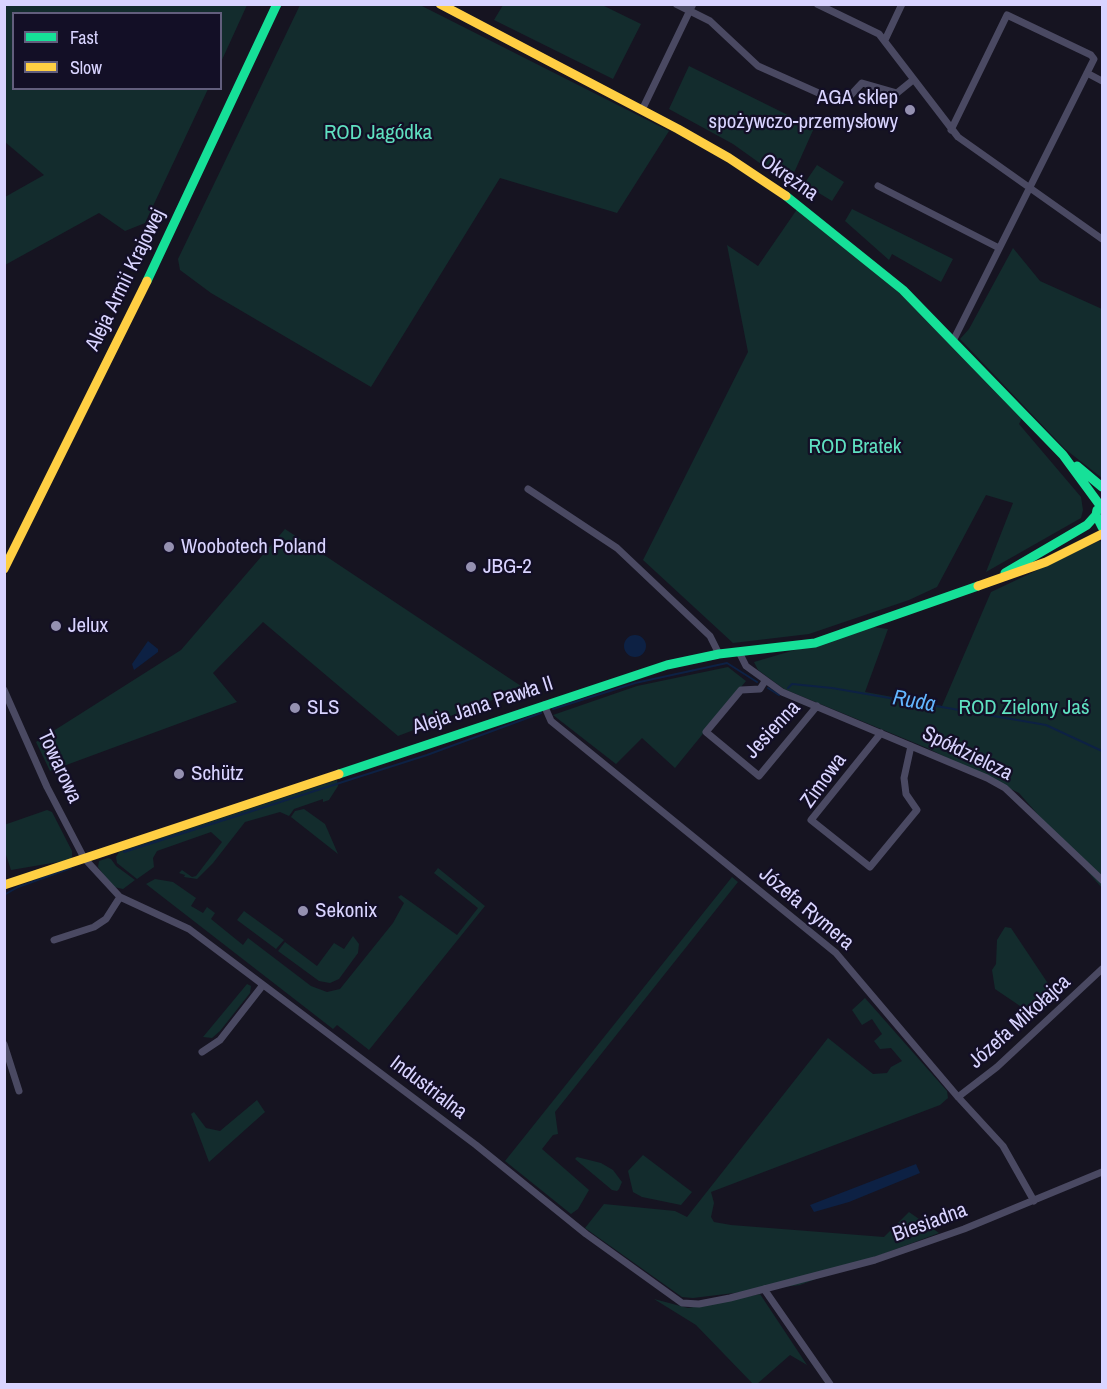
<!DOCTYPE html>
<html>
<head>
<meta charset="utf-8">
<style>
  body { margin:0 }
  #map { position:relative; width:1107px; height:1389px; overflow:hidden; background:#161421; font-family:"Archivo Narrow",sans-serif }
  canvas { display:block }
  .frame { position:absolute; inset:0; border:6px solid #d9d4ff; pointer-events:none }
  .legend { position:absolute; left:12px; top:12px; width:210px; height:78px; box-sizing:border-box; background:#130f26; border:2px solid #625e7d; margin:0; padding:8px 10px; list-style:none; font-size:18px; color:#d9d4ff }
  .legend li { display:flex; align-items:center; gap:12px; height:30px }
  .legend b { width:30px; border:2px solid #625e7d }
</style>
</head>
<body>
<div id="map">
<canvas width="1107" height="1389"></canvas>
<div class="frame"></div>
<ul class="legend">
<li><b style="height:8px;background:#16e098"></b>Fast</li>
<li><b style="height:8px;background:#ffcf43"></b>Slow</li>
</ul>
</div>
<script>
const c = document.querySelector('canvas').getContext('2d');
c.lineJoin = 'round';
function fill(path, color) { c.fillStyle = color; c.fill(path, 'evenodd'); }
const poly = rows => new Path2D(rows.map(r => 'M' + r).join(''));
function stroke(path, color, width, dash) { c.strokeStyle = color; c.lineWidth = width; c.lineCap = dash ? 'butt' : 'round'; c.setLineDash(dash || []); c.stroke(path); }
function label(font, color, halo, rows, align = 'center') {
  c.font = font + ' "Archivo Narrow",sans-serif'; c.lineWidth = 4.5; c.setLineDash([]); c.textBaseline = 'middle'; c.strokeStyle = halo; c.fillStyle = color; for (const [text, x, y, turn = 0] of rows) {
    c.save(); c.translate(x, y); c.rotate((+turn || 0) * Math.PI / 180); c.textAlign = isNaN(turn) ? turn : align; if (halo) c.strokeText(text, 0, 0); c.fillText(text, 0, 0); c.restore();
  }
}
const green = poly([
  [5,4,247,5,221,62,220,14,14,14,14,88,208,89,145,223,125,231,99,213,5,265,5,197,44,175,5,142],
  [600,4,641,24,613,79,494,20,503,5],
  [300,5,420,5,669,131,617,213,500,178,371,387,211,293,180,270,178,259],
  [689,66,814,128,789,184,733,144,669,109],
  [817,165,844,182,832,201,804,184],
  [800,205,903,290,1024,414,1019,424,1081,497,1083,510,1081,518,986,572,1013,503,986,495,937,587,909,600,809,634,733,643,643,560,748,352,727,245,758,266],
  [852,209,953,259,941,282,892,254,889,260,845,221],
  [1013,248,1040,281,1102,309,1102,478,1065,449,960,339,969,329],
  [285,529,524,688,398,736,263,622,213,673,237,702,50,771,36,742,181,650],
  [1099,541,1102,542,1102,888,1019,793,927,748,784,689,758,670,754,662,873,627,888,629,865,692,942,706,991,592],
  [728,667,746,681,675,768,642,738,616,764,553,715,637,686],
  [337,780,338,786,329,800,323,802,323,799,294,809,289,816,280,812,245,822,213,863,197,879,184,877,185,875,179,873,182,870,192,877,196,876,222,842,211,832,157,851,153,858,154,867,137,879,117,863,116,857,119,852],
  [304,809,325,824,338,854,291,817,295,811],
  [47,810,52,812,72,851,72,857,70,860,11,870,5,852,4,825],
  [108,858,111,859,116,866,135,880,123,889,114,887,102,876,103,874,98,867,99,861],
  [438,868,485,906,369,1050,337,1025,333,1029,146,884,155,879,173,882,196,898,191,906,203,913,207,907,215,913,211,919,243,945,248,938,311,986,327,992,340,989,344,984,393,923,404,903,398,897,401,895,457,935,478,908,434,873],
  [732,877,738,882,555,1112,558,1134,553,1135,542,1149,589,1190,578,1209,571,1214,505,1161],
  [244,911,284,940,276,949,237,920],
  [1005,927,1011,928,1049,985,1051,994,1044,1009,1023,1008,995,989,992,970,996,964,997,940],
  [353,936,359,944,358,953,339,979,330,983,319,981,278,951,285,942,317,966,334,943,344,949],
  [247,984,251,986,250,993,220,1031,212,1038,203,1037],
  [865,998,947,1091,948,1098,940,1105,711,1192,714,1203,711,1217,714,1222,731,1225,884,1237,909,1212,939,1233,800,1285,693,1298,682,1297,585,1228,604,1204,675,1211,687,1217,828,1038,873,1074,887,1073,891,1067,902,1061,891,1048,880,1049,874,1041,882,1034,872,1019,862,1025,852,1010],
  [257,1100,265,1112,209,1162,191,1114,194,1112,206,1128,220,1131],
  [643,1155,692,1192,681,1205,642,1197,633,1192,628,1171],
  [577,1157,601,1163,613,1170,622,1182,619,1189,617,1191,612,1190,575,1159],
  [760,1294,807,1365,790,1355,757,1384,753,1384,696,1325,654,1299,688,1308]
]);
const water = poly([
  '624 646a11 11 0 1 1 22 0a11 11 0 1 1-22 0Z',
  [148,641,158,649,158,652,134,670,132,664],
  [916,1164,920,1173,849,1202,814,1212,810,1205]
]);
const stream = poly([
  [768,688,779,695],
  [788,688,792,684,832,688,1046,725,1102,751],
  [553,709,635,683,727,663,757,682],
  [124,852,427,755,541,713],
  [4,895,18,887,71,868]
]);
const street = poly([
  [676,4,710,21,758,66,832,99,848,98,862,83,897,93,913,80],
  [817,4,879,34,958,137,1102,239],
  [885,40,902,4],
  [1087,73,1102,81],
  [642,110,693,4],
  [951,130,1007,15,1091,55,1094,59,953,341],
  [878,186,999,248],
  [528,489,617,548,710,636,719,654],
  [739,652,746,666,782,692,987,778,1005,788,1102,880],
  [765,681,760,689,741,690,706,732,759,776,817,706],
  [4,690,47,787,84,858,120,897,189,929,476,1145,586,1234,682,1303,699,1304,730,1298,875,1260,964,1229,1102,1172],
  [544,705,551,721,836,953,958,1097,1003,1146,1034,1201],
  [881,733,811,820,870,867,917,810,906,794,904,778,911,746],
  [54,940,94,927,106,919,120,897],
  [4,1044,19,1091],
  [202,1052,220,1040,263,985],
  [958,1097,997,1067,1102,969],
  [764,1289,830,1384]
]);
const fast = poly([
  [786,196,903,290,1063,455,1099,504],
  [147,281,277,4],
  [1077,466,1102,487],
  [1097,510,1096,515,1102,527],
  [1005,573,1087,525,1096,515],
  [339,774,667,665,719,654,815,643,978,586]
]);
const slow = poly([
  [440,4,678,129,729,158,786,196],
  [4,569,147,281],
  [978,586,1046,562,1102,534],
  [4,885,339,774]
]);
const markers = [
  [910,110,6,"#9591b1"],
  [169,547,6,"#9591b1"],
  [471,567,6,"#9591b1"],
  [56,626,6,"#9591b1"],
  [295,708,6,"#9591b1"],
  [179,774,6,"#9591b1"],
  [303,911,6,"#9591b1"]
];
const poiNames = [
  ["AGA sklep",898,98,"right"],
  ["spożywczo-przemysłowy",898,122,"right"],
  ["Woobotech Poland",181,547],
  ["JBG-2",483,567],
  ["Jelux",68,626],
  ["SLS",307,708],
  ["Schütz",191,774],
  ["Sekonix",315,911]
];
const parkNames = [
  ["ROD Jagódka",378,133],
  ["ROD Bratek",855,447],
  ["ROD Zielony Jaś",1024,708]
];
const streetNames = [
  ["Okrężna",789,178,35],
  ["Aleja Armii Krajowej",126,280,-64],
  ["Aleja Jana Pawła II",483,706,-18],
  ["Jesienna",773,730,-47],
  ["Spółdzielcza",967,754,26],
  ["Towarowa",59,767,65],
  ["Zimowa",824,781,-54],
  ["Józefa Rymera",806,909,40],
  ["Józefa Mikołajca",1020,1022,-42],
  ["Industrialna",428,1088,37],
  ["Biesiadna",930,1223,-20]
];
const waterNames = [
  ["Ruda",914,702,10]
];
fill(green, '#132c2d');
fill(water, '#0d2144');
stroke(stream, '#0d2144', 2);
stroke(street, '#4a4962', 7);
stroke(fast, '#16e098', 9);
stroke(slow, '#ffcf43', 9);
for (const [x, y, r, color] of markers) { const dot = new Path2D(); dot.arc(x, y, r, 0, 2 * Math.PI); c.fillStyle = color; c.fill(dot); stroke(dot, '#130f26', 2); }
label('21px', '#d9d4ff', '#130f26', poiNames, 'left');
label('21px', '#5fe0c0', '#130f26', parkNames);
label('21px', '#d9d4ff', '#130f26', streetNames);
label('italic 22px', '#62b6ff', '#130f26', waterNames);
</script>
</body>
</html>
